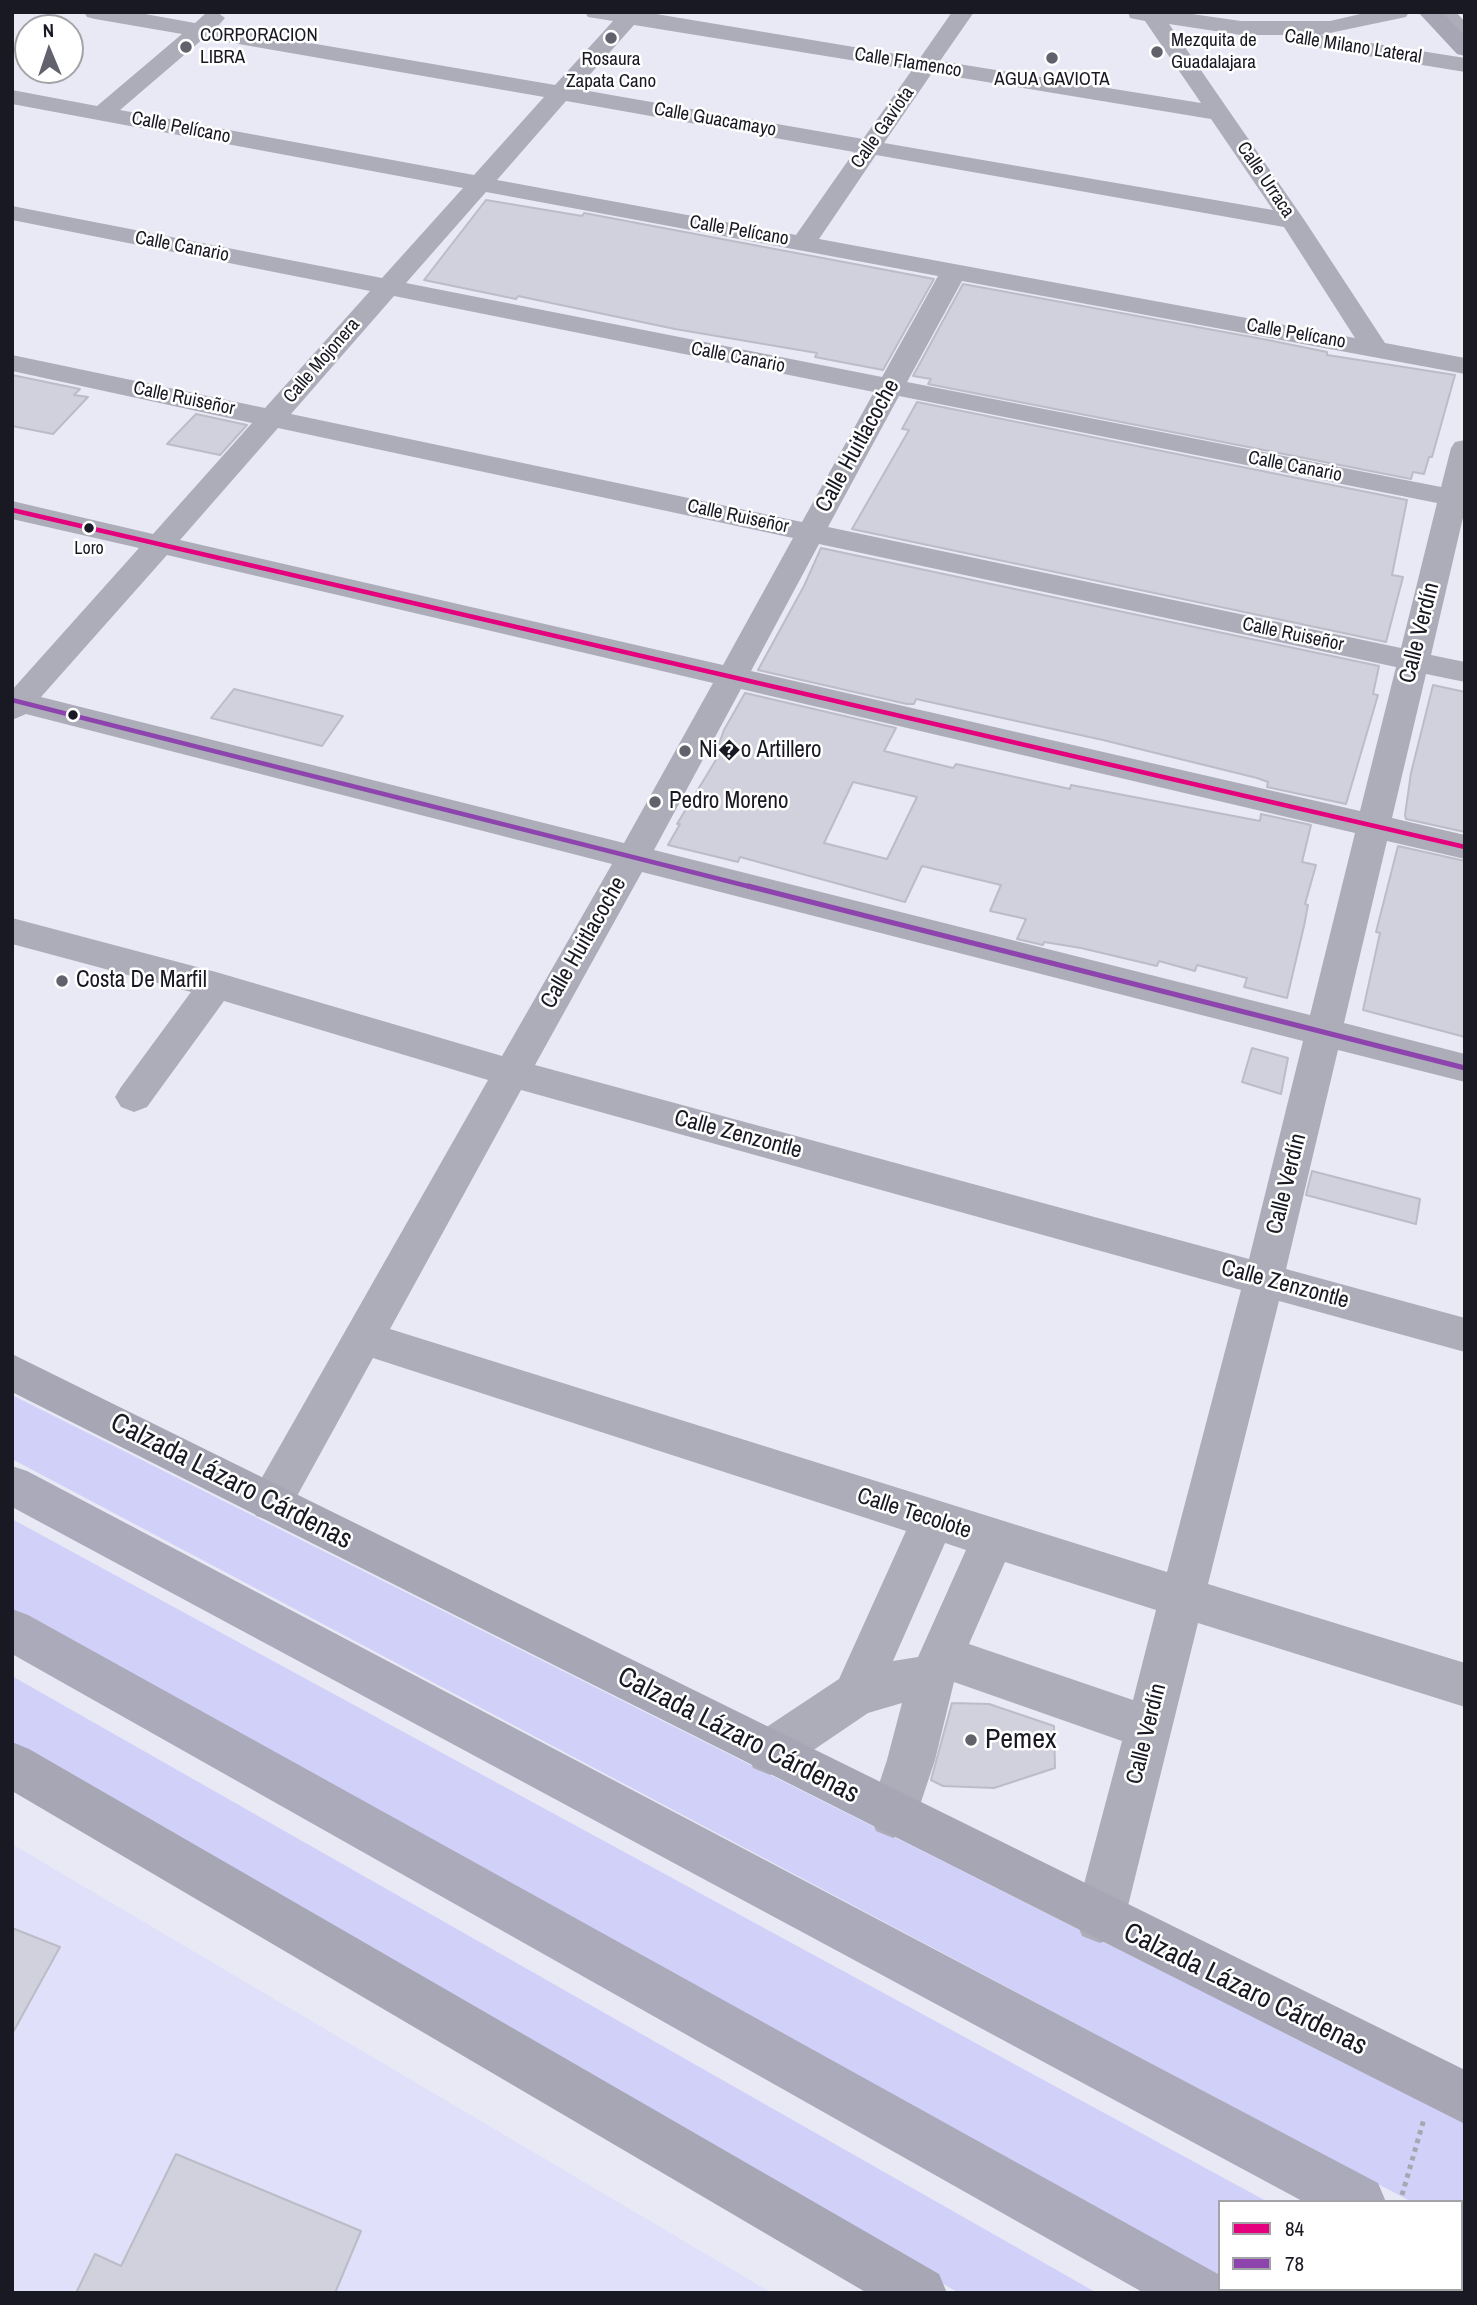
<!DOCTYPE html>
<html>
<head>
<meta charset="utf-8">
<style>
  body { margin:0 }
  #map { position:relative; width:1477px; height:2305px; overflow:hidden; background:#e9e9f6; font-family:"Archivo Narrow",sans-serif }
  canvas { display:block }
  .frame { position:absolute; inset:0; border:14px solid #191923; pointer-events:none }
  .legend { position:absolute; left:1218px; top:2200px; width:245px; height:91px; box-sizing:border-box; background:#fff; border:2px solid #a3a3a7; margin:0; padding:9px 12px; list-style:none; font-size:21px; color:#191923 }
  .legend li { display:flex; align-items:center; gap:14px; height:35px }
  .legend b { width:35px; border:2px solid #a3a3a7 }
  .north { position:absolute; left:14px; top:14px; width:70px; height:70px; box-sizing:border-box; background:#fff; border:2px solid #a3a3a7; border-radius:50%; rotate:358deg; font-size:19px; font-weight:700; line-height:28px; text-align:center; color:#191923 }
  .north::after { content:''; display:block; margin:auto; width:24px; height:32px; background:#62626d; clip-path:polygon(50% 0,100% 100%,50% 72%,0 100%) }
</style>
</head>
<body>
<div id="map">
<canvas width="1477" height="2305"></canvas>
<div class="frame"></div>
<ul class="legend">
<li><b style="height:9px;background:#e5007d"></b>84</li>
<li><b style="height:9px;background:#8e44ad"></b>78</li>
</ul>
<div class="north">N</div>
</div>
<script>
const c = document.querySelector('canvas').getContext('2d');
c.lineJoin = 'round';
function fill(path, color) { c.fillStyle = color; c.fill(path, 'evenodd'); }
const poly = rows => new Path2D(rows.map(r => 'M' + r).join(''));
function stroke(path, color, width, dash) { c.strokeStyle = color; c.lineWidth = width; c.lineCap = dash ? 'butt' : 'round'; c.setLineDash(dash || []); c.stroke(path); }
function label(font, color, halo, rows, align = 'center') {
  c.font = font + ' "Archivo Narrow",sans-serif'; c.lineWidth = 5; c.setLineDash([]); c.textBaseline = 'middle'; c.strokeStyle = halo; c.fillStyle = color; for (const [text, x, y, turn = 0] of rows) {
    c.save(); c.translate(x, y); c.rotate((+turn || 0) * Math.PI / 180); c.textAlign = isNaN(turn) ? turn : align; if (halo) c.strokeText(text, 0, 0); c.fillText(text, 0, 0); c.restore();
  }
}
const built = poly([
  [12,1844,772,2293,12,2293]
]);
const green = poly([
  [12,1395,1465,2123,1465,2230,1461,2228,1461,2202,1412,2202,12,1459],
  [12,1519,1268,2202,1220,2202,1220,2283,12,1610],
  [12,1676,1097,2293,959,2293,12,1744],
  [1232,2289,1429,2289,1435,2293,1238,2293]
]);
const building = poly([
  [486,200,582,216,584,213,934,279,883,370,815,357,817,353,675,329,518,296,516,299,424,280,486,200],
  [963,284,1268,340,1327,352,1327,355,1455,375,1432,457,1429,457,1424,474,1413,472,1411,479,928,384,931,379,913,376,963,284],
  [12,375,80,389,74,395,88,397,53,434,12,426,12,375],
  [917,402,1407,500,1392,575,1403,577,1386,642,852,529,909,430,902,429,917,402],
  [196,414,247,425,220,455,167,444,196,414],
  [821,548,1379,666,1373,694,1378,695,1346,804,1267,787,1268,782,1257,778,1103,740,916,699,914,704,907,704,758,670,804,586,821,548],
  [1433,685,1465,692,1465,832,1406,819,1405,815,1411,773,1433,685],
  [234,689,343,716,322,746,211,718,234,689],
  [745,693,896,728,884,751,953,768,956,764,1070,789,1071,785,1260,821,1261,814,1311,825,1302,862,1316,865,1305,904,1308,905,1304,926,1287,998,1244,987,1247,978,1197,965,1195,971,1159,961,1157,966,1081,948,1044,942,1043,945,1017,939,1026,919,990,911,1001,885,922,866,905,902,740,857,738,862,668,845,680,824,677,824,725,745,719,744,724,730,745,693],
  [853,782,917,797,887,859,824,843,853,782],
  [1398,846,1465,861,1465,1037,1363,1010,1380,933,1376,932,1398,846],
  [1252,1048,1288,1058,1281,1094,1242,1082,1252,1048],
  [1312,1171,1420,1199,1416,1224,1306,1195,1312,1171],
  [952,1703,989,1704,1054,1726,1055,1768,994,1788,943,1786,931,1780,952,1703],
  [12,1928,60,1947,12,2034,12,1928],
  [176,2154,361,2231,335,2293,76,2293,95,2254,121,2266,176,2154]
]);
const path = poly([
  [1402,2195,1424,2119],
  [1373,2293,1374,2289]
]);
const minor = poly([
  [84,12,134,12,195,23,206,13,217,12,225,18,217,27,555,85,613,21,588,17,585,12,644,12,920,58,952,12,974,12,940,61,1201,103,1145,21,1130,18,1128,12,1178,12,1241,21,1330,21,1369,12,1409,12,1406,17,1320,35,1465,58,1465,72,1312,47,1304,45,1301,40,1307,35,1241,35,1169,24,1305,221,1385,343,1465,358,1465,374,962,281,907,382,1441,487,1451,448,1455,442,1465,440,1465,509,1431,655,1465,662,1465,682,1426,674,1392,818,1465,835,1465,859,1387,841,1344,1023,1465,1054,1465,1082,1338,1050,1286,1269,1465,1318,1465,1352,1279,1301,1208,1584,1465,1663,1465,1707,1198,1623,1125,1918,1118,1936,1100,1943,1082,1936,1075,1918,1122,1741,954,1682,935,1760,917,1814,910,1831,893,1838,876,1831,869,1814,887,1760,902,1703,868,1713,787,1768,770,1775,753,1768,746,1752,753,1736,839,1679,906,1531,373,1358,286,1516,271,1521,256,1516,249,1502,256,1488,488,1080,224,1001,147,1107,134,1112,121,1107,115,1097,121,1087,191,992,12,944,12,918,216,972,502,1056,612,864,26,714,12,720,12,690,139,548,12,519,12,501,153,534,252,423,12,371,12,355,265,408,370,291,12,220,12,206,382,278,463,188,12,104,12,90,97,106,182,34,95,19,87,17,84,12],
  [634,25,912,70,863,139,577,89,634,25],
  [204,38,544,97,474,175,120,110,204,38],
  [932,73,1211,119,1273,210,884,143,932,73],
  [566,101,854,152,796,235,497,180,566,101],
  [876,155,1284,227,1355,338,819,239,876,155],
  [486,192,938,276,882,377,406,283,486,192],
  [394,296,874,392,802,522,291,414,394,296],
  [899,396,1437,503,1401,648,828,527,899,396],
  [278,428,793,538,723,665,180,540,278,428],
  [819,544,1396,667,1360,811,751,671,819,544],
  [167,555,713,683,624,843,41,697,167,555],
  [741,689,1355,833,1310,1015,654,850,741,689],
  [642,872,1303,1041,1249,1259,535,1065,642,872],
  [521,1090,1241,1290,1167,1572,390,1329,521,1090],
  [945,1543,966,1550,918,1657,893,1661,945,1543],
  [1005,1562,1156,1610,1133,1700,969,1644,1005,1562],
  [1433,12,1456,12,1465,22,1465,42,1457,40,1433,12]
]);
const major = poly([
  [1418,12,1442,12,1465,36,1465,56,1457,54,1418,12],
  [12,1354,1465,2070,1465,2124,12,1392,12,1354],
  [12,1742,29,1749,939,2274,947,2293,867,2293,12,1791,12,1742]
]);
const highway = poly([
  [12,1466,27,1471,1378,2183,1386,2202,1304,2202,12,1507,12,1466],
  [12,1609,28,1615,1218,2274,1220,2289,1225,2289,1226,2293,1144,2293,12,1654,12,1609],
  [1461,2229,1465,2230,1465,2285,1461,2284,1461,2229]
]);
const bus1 = poly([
  [12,510,1465,847]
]);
const bus2Far1 = poly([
  [12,700,755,888]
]);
const bus2 = poly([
  [748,886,1465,1068]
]);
const markers = [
  [611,38,7,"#62626d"],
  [186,47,7,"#62626d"],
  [1157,52,7,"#62626d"],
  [1052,58,7,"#62626d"],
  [89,528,6,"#191923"],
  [73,715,6,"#191923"],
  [685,751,7,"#62626d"],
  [655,802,7,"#62626d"],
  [62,981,7,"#62626d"],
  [971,1740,7,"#62626d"]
];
const farBusnames = [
  ["Loro",89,549]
];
const farPoinames = [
  ["CORPORACION",200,36],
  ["LIBRA",200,58],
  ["Mezquita de",1171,41],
  ["Guadalajara",1171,63],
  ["Rosaura",611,60,"center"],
  ["Zapata Cano",611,82,"center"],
  ["AGUA GAVIOTA",1052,80,"center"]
];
const farStreetnames = [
  ["Calle Milano Lateral",1353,47,9],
  ["Calle Flamenco",908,63,9],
  ["Calle Guacamayo",715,120,10],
  ["Calle Pelícano",181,128,11],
  ["Calle Gaviota",883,128,-55],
  ["Calle Urraca",1265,180,56],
  ["Calle Pelícano",739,231,10],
  ["Calle Canario",182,247,11],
  ["Calle Pelícano",1296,334,10],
  ["Calle Canario",738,358,11],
  ["Calle Mojonera",322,361,-49],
  ["Calle Ruiseñor",184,399,12],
  ["Calle Canario",1295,467,11],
  ["Calle Ruiseñor",738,517,12],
  ["Calle Ruiseñor",1293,635,12]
];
const streetNames = [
  ["Calle Huitlacoche",858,446,-61],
  ["Calle Verdín",1420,633,-76],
  ["Calle Huitlacoche",584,943,-60],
  ["Calle Zenzontle",738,1135,15],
  ["Calle Verdín",1287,1184,-76],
  ["Calle Zenzontle",1285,1285,15],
  ["Calle Tecolote",914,1514,18],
  ["Calle Verdín",1147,1734,-76]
];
const poiNames = [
  ["Ni�o Artillero",699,751],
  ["Pedro Moreno",669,802],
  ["Costa De Marfil",76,981]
];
const nearStreetnames = [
  ["Calzada Lázaro Cárdenas",231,1482,27],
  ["Calzada Lázaro Cárdenas",738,1736,27],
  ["Calzada Lázaro Cárdenas",1245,1990,26]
];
const nearPoinames = [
  ["Pemex",985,1740]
];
fill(built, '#e0e0fa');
fill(green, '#d1d0f8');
fill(building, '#d1d1dd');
stroke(building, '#bcbcc7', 2);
stroke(path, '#a7a7b1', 5, [4.5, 4.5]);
fill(minor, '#adadba');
fill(major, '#a6a6b5');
fill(highway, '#abaaba');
stroke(bus1, '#e5007d', 4.5);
stroke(bus2Far1, '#8e44ad', 4.5);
stroke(bus2, '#8e44ad', 5);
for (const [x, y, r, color] of markers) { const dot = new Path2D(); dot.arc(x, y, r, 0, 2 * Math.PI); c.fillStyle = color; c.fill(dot); stroke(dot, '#fff', 2.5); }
label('18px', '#191923', '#fff', farBusnames);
label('19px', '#191923', '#fff', farPoinames, 'left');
label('19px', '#191923', '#fff', farStreetnames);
label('23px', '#191923', '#fff', streetNames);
label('23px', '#191923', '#fff', poiNames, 'left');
label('28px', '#191923', '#fff', nearStreetnames);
label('28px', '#191923', '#fff', nearPoinames, 'left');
</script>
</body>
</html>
